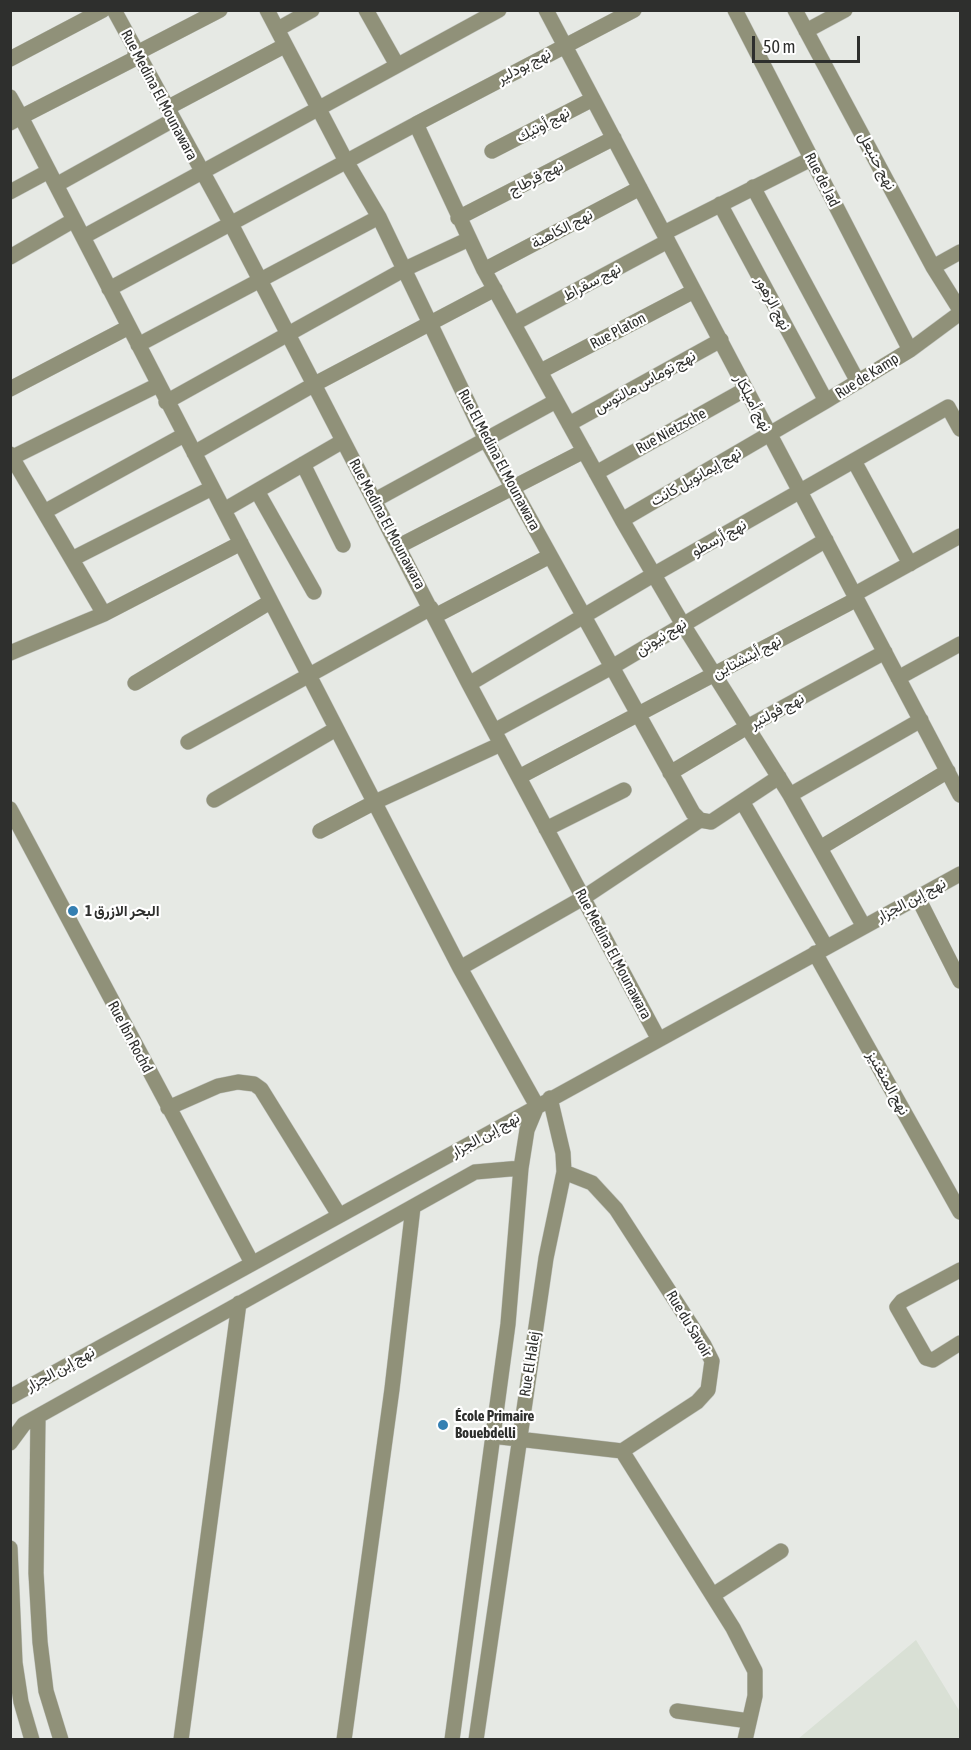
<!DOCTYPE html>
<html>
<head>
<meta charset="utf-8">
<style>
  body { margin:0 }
  #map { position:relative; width:971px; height:1750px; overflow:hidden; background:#e6e9e4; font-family:"Asap Condensed",sans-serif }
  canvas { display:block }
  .frame { position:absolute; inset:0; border:12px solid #2e2f2d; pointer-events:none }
  .scale { position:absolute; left:752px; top:36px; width:108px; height:27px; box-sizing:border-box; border:3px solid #2e2f2d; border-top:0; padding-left:8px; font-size:18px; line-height:21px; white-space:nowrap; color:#2e2f2d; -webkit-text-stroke:4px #fff; paint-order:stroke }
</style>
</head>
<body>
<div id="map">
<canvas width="971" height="1750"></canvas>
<div class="frame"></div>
<div class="scale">50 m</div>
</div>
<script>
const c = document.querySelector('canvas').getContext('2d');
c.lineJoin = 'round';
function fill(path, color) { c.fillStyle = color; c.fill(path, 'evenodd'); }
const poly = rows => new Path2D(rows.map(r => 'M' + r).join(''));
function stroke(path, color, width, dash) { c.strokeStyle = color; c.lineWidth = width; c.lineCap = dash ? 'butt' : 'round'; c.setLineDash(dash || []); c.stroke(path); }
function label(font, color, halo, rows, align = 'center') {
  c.font = font + ' "Asap Condensed",Vazirmatn,sans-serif'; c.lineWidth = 4.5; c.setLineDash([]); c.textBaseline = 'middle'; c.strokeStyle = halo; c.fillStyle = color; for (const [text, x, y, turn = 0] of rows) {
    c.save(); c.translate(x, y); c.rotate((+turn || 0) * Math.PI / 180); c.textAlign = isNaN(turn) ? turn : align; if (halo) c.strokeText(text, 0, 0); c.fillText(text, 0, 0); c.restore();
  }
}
const built = poly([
  [916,1640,960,1712,960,1739,798,1739]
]);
const minor = poly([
  [114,10,231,224,469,684,658,1038],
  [267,10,346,161,379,217,485,438,693,813,700,820,711,822,779,777],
  [366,10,397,65],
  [546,10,960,795],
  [735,10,910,350],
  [795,10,933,267,960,310],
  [278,29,312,10],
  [806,31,845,10],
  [135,54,220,10],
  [10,59,103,10],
  [10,97,21,117,138,57],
  [167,108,284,46],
  [10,123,21,117,460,968,537,1106,527,1130,521,1168,508,1324,452,1740],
  [416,124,634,10],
  [492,151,593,99],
  [56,185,173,120],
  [753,187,858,382],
  [10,192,49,171],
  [720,204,826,401],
  [458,218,614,138],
  [664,233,811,159],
  [83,237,499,10],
  [10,257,74,220],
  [933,267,960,252],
  [484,270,640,188],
  [109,289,416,124,484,270,622,520,682,623,790,795,863,925],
  [515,323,668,241],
  [138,345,379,217],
  [541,371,694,291],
  [10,389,129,327],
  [166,402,405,269,469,239],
  [569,424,721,340],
  [194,453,313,385,495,289],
  [10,454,104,614],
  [13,457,158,385],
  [854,461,910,564],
  [303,464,343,545],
  [596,473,746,389],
  [257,491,314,592],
  [375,500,556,401],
  [224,510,343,441],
  [44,512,184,435],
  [622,520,826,401,910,350,960,313],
  [399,546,584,451],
  [72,559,212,488],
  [855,594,960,536],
  [435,616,550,556],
  [10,653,104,614,241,543],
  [898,678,960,644],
  [135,683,270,602],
  [469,684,653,575,948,407,960,429],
  [494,731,612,667,826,540],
  [188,742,431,608],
  [670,773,747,727,885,652],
  [519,777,857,599],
  [790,795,921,720],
  [214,800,336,729],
  [743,803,826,947],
  [10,809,252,1263],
  [546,829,624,790],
  [320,831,375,802,501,744],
  [820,848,948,771],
  [918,898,960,981],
  [815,953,960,1212],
  [460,968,583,898,700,820],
  [168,1108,218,1086,238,1082,254,1084,261,1089,339,1215],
  [960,1270,902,1301,897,1307,926,1358,933,1360,960,1343],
  [10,1397,960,874],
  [38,1417,36,1573,40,1642,46,1691,61,1740],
  [492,1436,622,1451,697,1402,708,1390,712,1361,704,1345,616,1209,592,1183,564,1172],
  [10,1443,24,1424,475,1172,521,1168],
  [622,1451,733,1628,755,1671,755,1696,745,1740],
  [10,1548,15,1663,21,1702,32,1740],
  [713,1595,781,1551],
  [677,1711,749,1721],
  [181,1740,239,1303],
  [344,1740,392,1389,413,1207],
  [476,1740,546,1258,564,1172,563,1153,550,1098]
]);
const markers = [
  [73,911,6,"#347fb2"],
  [443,1425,6,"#347fb2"]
];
const streetNames = [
  ["نهج بودلير",524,66,-28],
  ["Rue Medina El Mounawara",159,95,62],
  ["نهج أوتيك",543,125,-28],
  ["نهج حنبعل",877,161,62],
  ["نهج قرطاج",536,178,-27],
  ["Rue de Jad",822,180,63],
  ["نهج الكاهنة",562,229,-28],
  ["نهج سقراط",592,282,-28],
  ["نهج الزهور",773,303,62],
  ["Rue Platon",618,331,-28],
  ["Rue de Kamp",867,376,-32],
  ["نهج توماس مالتوس",645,382,-29],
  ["نهج أميلكار",753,403,62],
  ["Rue Nietzsche",671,431,-29],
  ["Rue El Medina El Mounawara",499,460,62],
  ["نهج إيمانويل كانت",696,477,-30],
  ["Rue Medina El Mounawara",387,524,62],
  ["نهج أرسطو",719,538,-29],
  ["نهج نيوتن",661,637,-32],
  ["نهج أينشتاين",747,657,-28],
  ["نهج فولتير",777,711,-28],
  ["نهج إبن الجزار",911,900,-28],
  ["Rue Medina El Mounawara",613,954,62],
  ["Rue Ibn Rochd",130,1037,62],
  ["نهج المنغنيز",888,1083,61],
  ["نهج إبن الجزار",485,1135,-29],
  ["Rue du Savoir",689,1324,59],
  ["Rue El Halej",530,1364,-81],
  ["نهج إبن الجزار",60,1369,-29]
];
const poiNames = [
  ["1 البحر الازرق",85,911],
  ["École Primaire",455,1416],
  ["Bouebdelli",455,1433]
];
fill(built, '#d9e0d5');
stroke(minor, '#c1c4bf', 16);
stroke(minor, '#909179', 15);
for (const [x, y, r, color] of markers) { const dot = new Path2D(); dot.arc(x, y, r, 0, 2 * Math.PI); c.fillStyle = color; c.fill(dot); stroke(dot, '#fff', 2); }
label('15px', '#2e2f2d', '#fff', streetNames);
label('bold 15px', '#2e2f2d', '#fff', poiNames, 'left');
</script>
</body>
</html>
